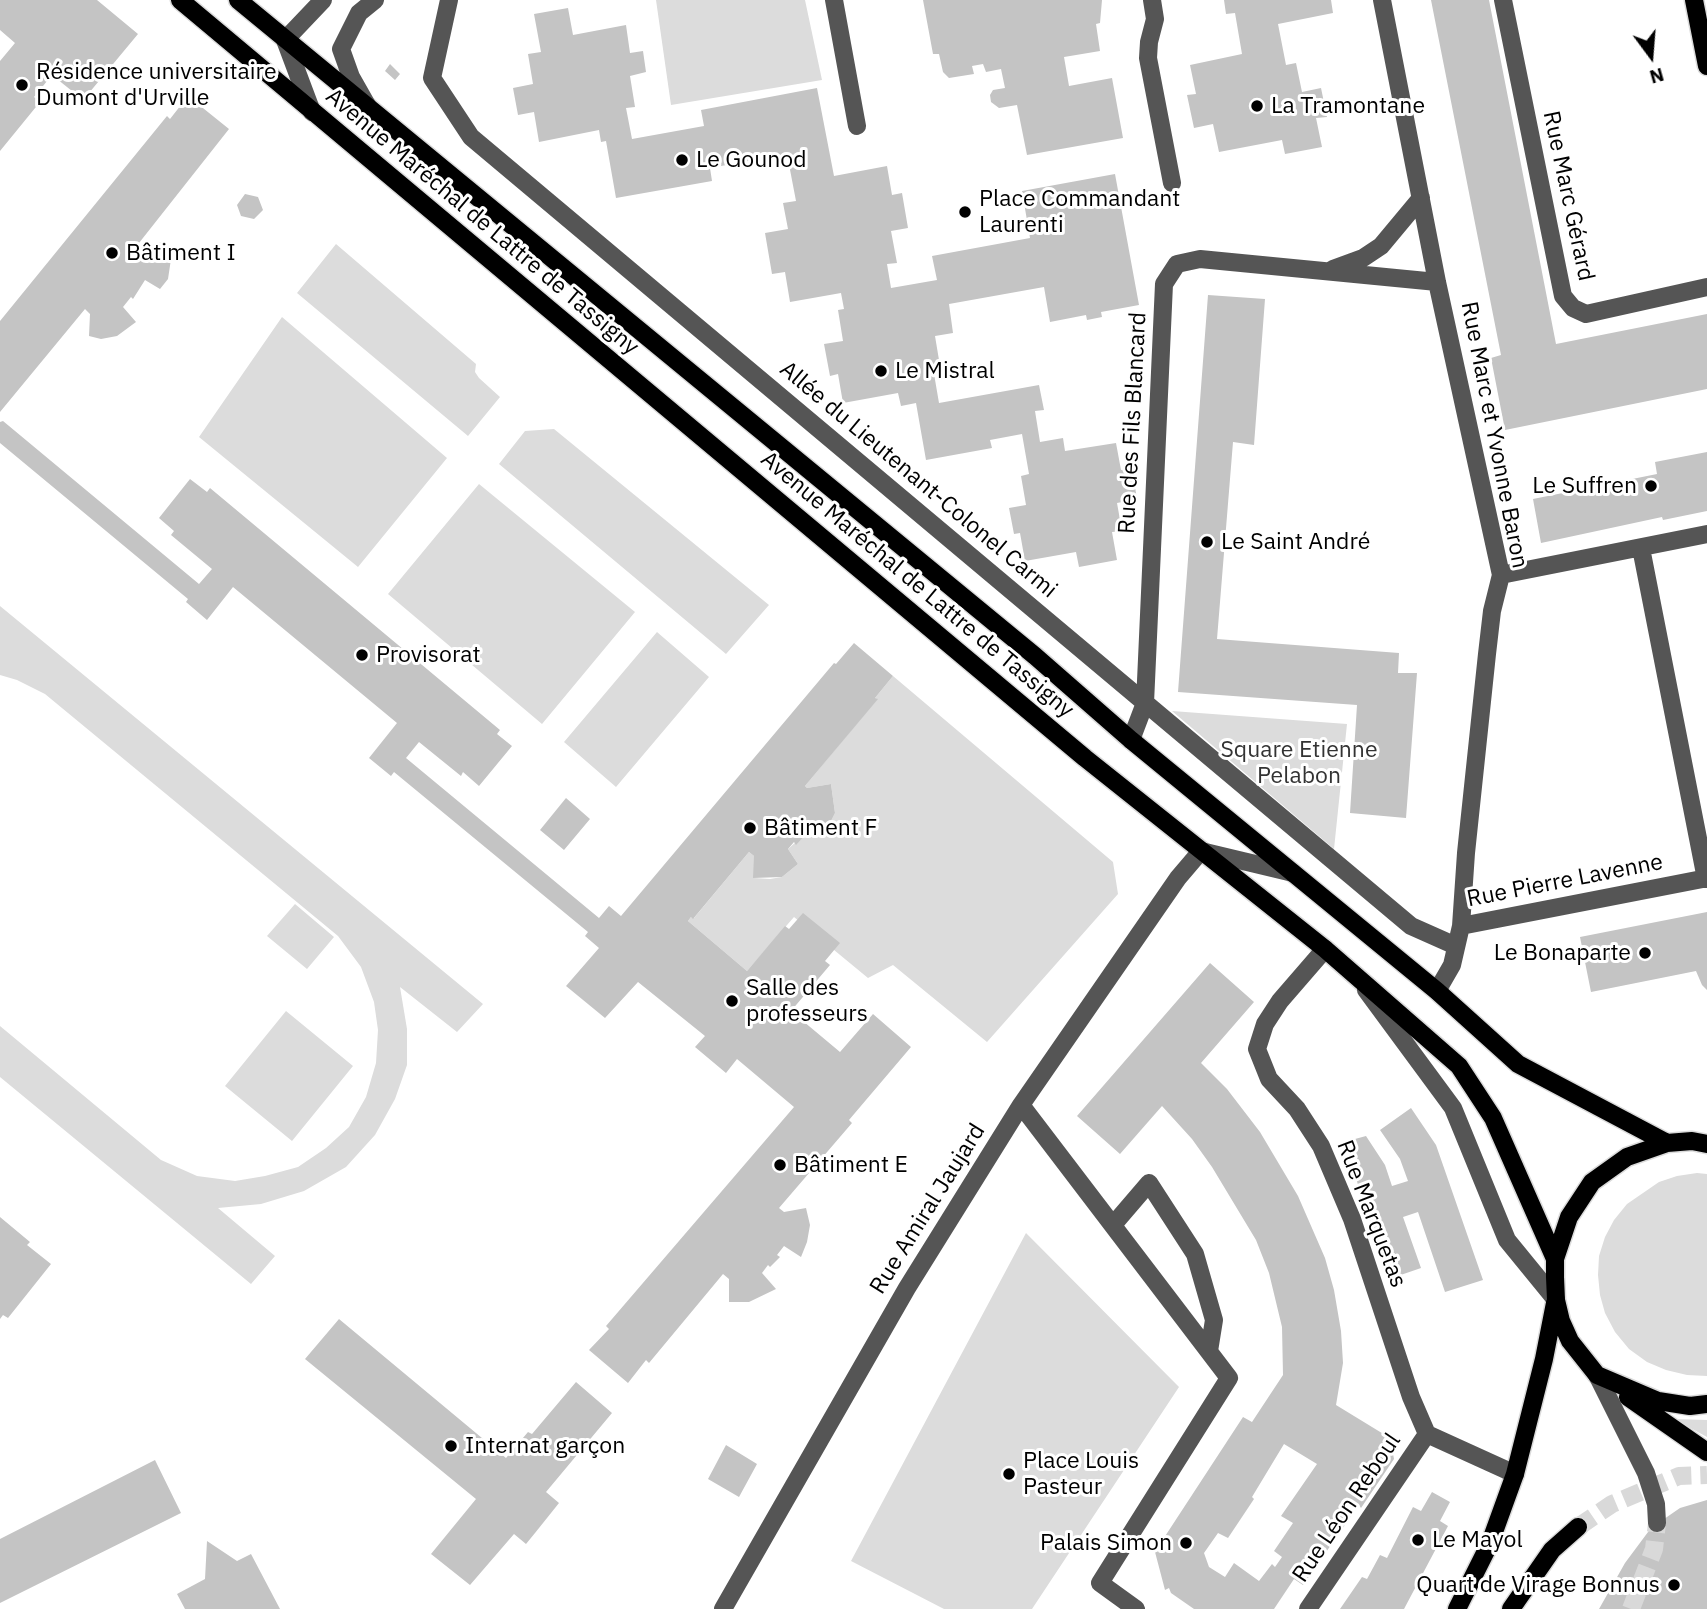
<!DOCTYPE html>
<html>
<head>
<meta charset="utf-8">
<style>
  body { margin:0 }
  #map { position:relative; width:1707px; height:1609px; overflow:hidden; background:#fff; font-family:"IBM Plex Sans",sans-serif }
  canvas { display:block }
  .north { position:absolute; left:1616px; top:21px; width:70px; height:70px; -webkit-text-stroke:5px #fff; paint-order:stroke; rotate:164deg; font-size:19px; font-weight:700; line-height:28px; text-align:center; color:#000 }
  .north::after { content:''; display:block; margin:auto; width:24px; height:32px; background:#000; clip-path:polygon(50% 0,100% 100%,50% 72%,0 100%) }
</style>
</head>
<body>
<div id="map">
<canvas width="1707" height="1609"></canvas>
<div class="north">N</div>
</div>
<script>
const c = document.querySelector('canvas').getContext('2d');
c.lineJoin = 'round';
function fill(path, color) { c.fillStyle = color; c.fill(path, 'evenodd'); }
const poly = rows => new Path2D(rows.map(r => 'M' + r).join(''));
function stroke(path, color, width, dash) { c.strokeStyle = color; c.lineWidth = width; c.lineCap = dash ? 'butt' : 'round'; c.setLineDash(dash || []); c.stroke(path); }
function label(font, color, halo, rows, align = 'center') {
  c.font = font + ' "IBM Plex Sans",sans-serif'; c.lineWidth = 6; c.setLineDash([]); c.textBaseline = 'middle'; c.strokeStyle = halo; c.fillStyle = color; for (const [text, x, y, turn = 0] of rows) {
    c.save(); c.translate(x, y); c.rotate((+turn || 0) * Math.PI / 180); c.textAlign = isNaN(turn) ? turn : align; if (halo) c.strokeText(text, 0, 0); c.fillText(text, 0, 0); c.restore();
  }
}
const green = poly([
  [656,0,805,0,822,80,671,105],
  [336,244,476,364,475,372,479,378,500,397,468,436,297,293],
  [282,317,447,458,358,567,199,437],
  [554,429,769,605,726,654,499,464,525,431],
  [479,484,635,612,542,724,388,594],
  [0,606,483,1004,457,1032,400,987,407,1029,407,1065,395,1099,375,1135,346,1167,304,1191,261,1204,218,1208,275,1256,251,1284,0,1077,0,1026,161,1160,197,1176,235,1181,265,1176,298,1167,326,1148,349,1127,366,1097,376,1063,378,1030,374,1002,361,967,338,936,45,694,17,680,0,675],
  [657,632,709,677,616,787,564,742],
  [893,676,1113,862,1118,894,987,1042,893,965,868,978,794,917,747,971,688,921,691,917,694,918,749,852,754,856,754,878,770,879,782,877,798,864,788,849,804,835,802,833,808,824,825,833,835,813,831,784,807,788,805,786,877,699,875,698],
  [1172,711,1347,724,1334,849],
  [295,904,334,937,307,969,267,936],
  [286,1011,353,1066,292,1141,225,1086],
  [1697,1173,1707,1174,1707,1376,1687,1375,1666,1370,1647,1362,1629,1349,1615,1332,1605,1313,1600,1295,1598,1275,1599,1256,1605,1237,1614,1220,1627,1204,1659,1182,1677,1176],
  [1026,1233,1179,1387,1032,1609,944,1609,851,1561],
  [1674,1419,1707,1420,1707,1437]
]);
const building = poly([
  [0,0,97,0,138,34,79,105,73,100,77,95,52,75,34,97,40,102,0,151,0,61,15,43,0,30],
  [923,0,1102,0,1100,23,1096,24,1100,51,1064,57,1069,86,1112,78,1123,138,1027,155,1017,105,999,108,991,102,990,95,993,90,1005,88,1001,69,986,72,983,64,972,66,974,74,949,78,943,72,939,54,933,54],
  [1224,0,1331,0,1333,13,1278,24,1286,65,1296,63,1302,92,1321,88,1327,117,1316,118,1322,147,1285,154,1282,140,1219,152,1213,124,1194,128,1187,95,1196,94,1190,65,1242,54,1235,13,1226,14],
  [1431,0,1489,0,1556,344,1707,314,1707,389,1505,430,1491,358,1501,355],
  [568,8,573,35,626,25,630,53,643,51,646,72,630,76,635,107,626,108,632,139,704,126,701,110,817,88,834,176,887,166,892,195,902,193,908,228,891,231,897,263,887,264,891,288,937,280,932,256,1030,238,1022,191,1115,174,1139,305,1101,312,1102,317,1087,320,1086,315,1050,322,1044,287,949,304,953,333,935,336,940,366,933,368,939,403,1039,385,1044,410,1035,411,1040,442,1063,438,1065,451,1116,443,1121,470,1132,469,1137,499,1117,503,1122,531,1112,532,1117,560,1079,567,1076,552,1025,561,1020,533,1014,534,1009,508,1026,505,1021,476,1029,474,1022,434,990,440,992,448,926,460,916,403,901,406,898,393,843,403,838,374,830,376,824,344,843,341,838,310,844,309,841,293,790,302,785,272,772,274,765,233,788,229,783,203,796,201,787,154,710,168,712,181,616,198,606,141,601,142,599,130,539,142,534,112,518,115,513,88,533,84,528,54,541,52,534,14],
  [390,64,400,74,395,80,385,71],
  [188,96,229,129,139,243,143,248,165,241,171,259,168,279,160,289,145,280,133,299,131,297,123,307,136,322,117,336,101,339,89,336,90,314,85,309,0,412,0,321,167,116,170,119],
  [245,194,258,197,263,210,254,219,241,216,237,205],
  [1208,295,1265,299,1254,445,1233,442,1217,639,1399,653,1398,673,1417,673,1406,818,1350,813,1357,705,1178,692],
  [3,421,199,584,212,569,171,535,174,531,159,518,190,479,207,492,210,488,500,730,497,734,512,746,479,786,463,772,461,776,419,742,406,758,599,918,609,906,621,916,834,663,836,664,854,643,893,676,875,698,878,699,805,786,807,788,831,784,835,813,825,833,808,824,802,833,805,835,796,845,794,842,788,849,798,864,782,877,753,878,754,856,749,852,693,919,691,917,688,921,747,971,785,926,789,929,803,913,840,943,825,961,830,965,791,1011,840,1052,873,1014,911,1047,849,1120,852,1123,779,1208,784,1212,806,1208,810,1225,807,1242,801,1257,784,1246,777,1255,780,1257,770,1267,768,1265,762,1273,776,1289,749,1302,729,1302,729,1279,723,1274,649,1363,646,1360,628,1383,589,1350,609,1329,606,1326,794,1107,737,1059,726,1073,695,1047,705,1036,638,982,605,1018,566,986,599,948,585,936,588,932,394,772,391,776,369,758,397,723,233,587,207,620,186,602,188,599,0,443,0,422],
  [1707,452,1707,511,1663,520,1662,517,1541,543,1533,499,1657,474,1655,462],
  [566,798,590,819,564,850,540,830],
  [1707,912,1707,990,1702,985,1696,971,1591,992,1580,937],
  [1210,963,1254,1002,1201,1063,1227,1089,1260,1132,1298,1196,1325,1258,1334,1290,1341,1331,1343,1363,1336,1405,1390,1438,1394,1459,1361,1508,1359,1505,1303,1585,1294,1579,1274,1609,1194,1609,1171,1593,1169,1588,1165,1590,1155,1552,1159,1551,1158,1547,1243,1417,1252,1422,1283,1375,1282,1327,1269,1273,1256,1240,1212,1167,1192,1139,1162,1106,1120,1154,1077,1116],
  [1284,1444,1317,1464,1281,1516,1293,1523,1274,1551,1282,1557,1275,1567,1272,1564,1259,1581,1234,1563,1225,1577,1209,1567,1204,1553,1218,1533,1228,1538,1254,1499,1252,1497],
  [1411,1108,1436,1145,1483,1280,1445,1292,1418,1212,1403,1217,1421,1268,1389,1279,1344,1142,1366,1136,1385,1165,1392,1186,1408,1181,1400,1159,1380,1130],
  [0,1217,30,1242,27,1245,51,1264,8,1318,3,1315,0,1319],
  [339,1319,506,1458,528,1432,532,1434,576,1382,612,1413,546,1492,559,1503,535,1533,526,1544,514,1534,470,1585,431,1554,476,1499,305,1359],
  [726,1445,757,1464,739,1497,708,1479],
  [155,1460,181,1513,0,1603,0,1539],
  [1432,1492,1450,1502,1440,1521,1448,1526,1404,1609,1340,1609,1362,1577,1367,1579,1380,1555,1387,1558,1413,1507,1421,1511],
  [1707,1500,1707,1609,1599,1609,1625,1563,1651,1528,1680,1508],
  [207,1541,237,1561,251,1554,280,1609,185,1609,177,1594,205,1579]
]);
const minorTunnel = poly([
  [1631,1609,1654,1549,1657,1523]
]);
const majorTunnel = poly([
  [1578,1527,1612,1504,1679,1476,1707,1475]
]);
const minor = poly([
  [449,0,432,78,471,137,1411,926,1456,946],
  [834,0,857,126],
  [1152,0,1155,19,1149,42,1148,58,1172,183],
  [1382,0,1437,282,1501,575,1492,611,1487,654,1466,853,1461,926,1452,965,1437,991],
  [1503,0,1563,296,1573,308,1586,314,1707,287],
  [368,107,351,77,341,49,359,13,375,0],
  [312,112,285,40,323,0],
  [1333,269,1363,258,1381,246,1421,198],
  [1641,548,1706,879],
  [1501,575,1707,534],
  [1131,740,1145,703,1164,284,1177,264,1200,259,1437,282],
  [1461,926,1707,878],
  [1325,949,1280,1001,1265,1024,1257,1049,1269,1079,1297,1109,1321,1146,1352,1219,1411,1397,1427,1434,1515,1474],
  [1366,990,1453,1108,1507,1240,1556,1300],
  [1021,1105,1229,1378,1100,1583,1136,1609],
  [1113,1225,1149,1183,1195,1254,1214,1320,1209,1351],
  [1597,1375,1646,1473,1656,1504,1657,1523],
  [723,1609,907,1288,1021,1105,1178,878,1201,851,1293,873],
  [1308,1609,1427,1434]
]);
const major = poly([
  [180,0,1085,758,1325,949,1459,1066,1493,1118,1555,1259],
  [238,0,1035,656,1131,740,1437,991,1518,1064,1667,1143],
  [1694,0,1707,66],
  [1707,1144,1692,1141,1667,1143,1627,1157,1592,1182,1569,1217,1555,1259,1555,1277,1556,1300,1561,1321,1570,1341,1597,1375,1658,1401,1690,1406,1707,1404],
  [1628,1397,1707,1452],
  [1457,1609,1490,1543,1515,1474,1544,1359,1555,1303],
  [1511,1609,1552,1550,1578,1527]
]);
const markers = [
  [22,85,7,"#000"],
  [1257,106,7,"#000"],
  [682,160,7,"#000"],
  [965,212,7,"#000"],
  [112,253,7,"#000"],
  [881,371,7,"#000"],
  [1651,486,7,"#000"],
  [1207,542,7,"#000"],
  [362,655,7,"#000"],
  [750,828,7,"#000"],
  [1645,953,7,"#000"],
  [732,1001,7,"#000"],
  [780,1165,7,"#000"],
  [451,1446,7,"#000"],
  [1009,1474,7,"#000"],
  [1418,1540,7,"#000"],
  [1186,1543,7,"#000"],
  [1674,1585,7,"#000"]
];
const poiNames = [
  ["Résidence universitaire",36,72],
  ["Dumont d'Urville",36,98],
  ["La Tramontane",1271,106],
  ["Le Gounod",696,160],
  ["Place Commandant",979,199],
  ["Laurenti",979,225],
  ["Bâtiment I",126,253],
  ["Le Mistral",895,371],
  ["Le Suffren",1637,486,"right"],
  ["Le Saint André",1221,542],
  ["Provisorat",376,655],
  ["Bâtiment F",764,828],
  ["Le Bonaparte",1631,953,"right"],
  ["Salle des",746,988],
  ["professeurs",746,1014],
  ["Bâtiment E",794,1165],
  ["Internat garçon",465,1446],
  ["Place Louis",1023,1461],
  ["Pasteur",1023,1487],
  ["Le Mayol",1432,1540],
  ["Palais Simon",1172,1543,"right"],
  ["Quart de Virage Bonnus",1660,1585,"right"]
];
const streetNames = [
  ["Rue Marc Gérard",1568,196,78],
  ["Avenue Maréchal de Lattre de Tassigny",482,222,40],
  ["Rue des Fils Blancard",1133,423,-87],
  ["Rue Marc et Yvonne Baron",1494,435,79],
  ["Allée du Lieutenant-Colonel Carmi",918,480,40],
  ["Avenue Maréchal de Lattre de Tassigny",917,585,40],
  ["Rue Pierre Lavenne",1565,881,-11],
  ["Rue Amiral Jaujard",928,1209,-58],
  ["Rue Marquetas",1371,1214,69],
  ["Rue Léon Reboul",1347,1508,-56]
];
const parkNames = [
  ["Square Etienne",1299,750],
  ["Pelabon",1299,776]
];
fill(green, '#dcdcdc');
fill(building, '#c4c4c4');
stroke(minorTunnel, '#d9d9d9', 18, [18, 9]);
stroke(majorTunnel, '#d9d9d9', 18, [18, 9]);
stroke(major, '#dbdbdb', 21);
stroke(minor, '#555', 18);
stroke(major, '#000', 18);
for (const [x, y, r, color] of markers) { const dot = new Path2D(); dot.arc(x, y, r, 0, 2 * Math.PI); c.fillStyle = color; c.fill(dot); stroke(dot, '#fff', 2.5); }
label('23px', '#000', '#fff', poiNames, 'left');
label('23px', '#000', '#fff', streetNames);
label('23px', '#333', '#fff', parkNames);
</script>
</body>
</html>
